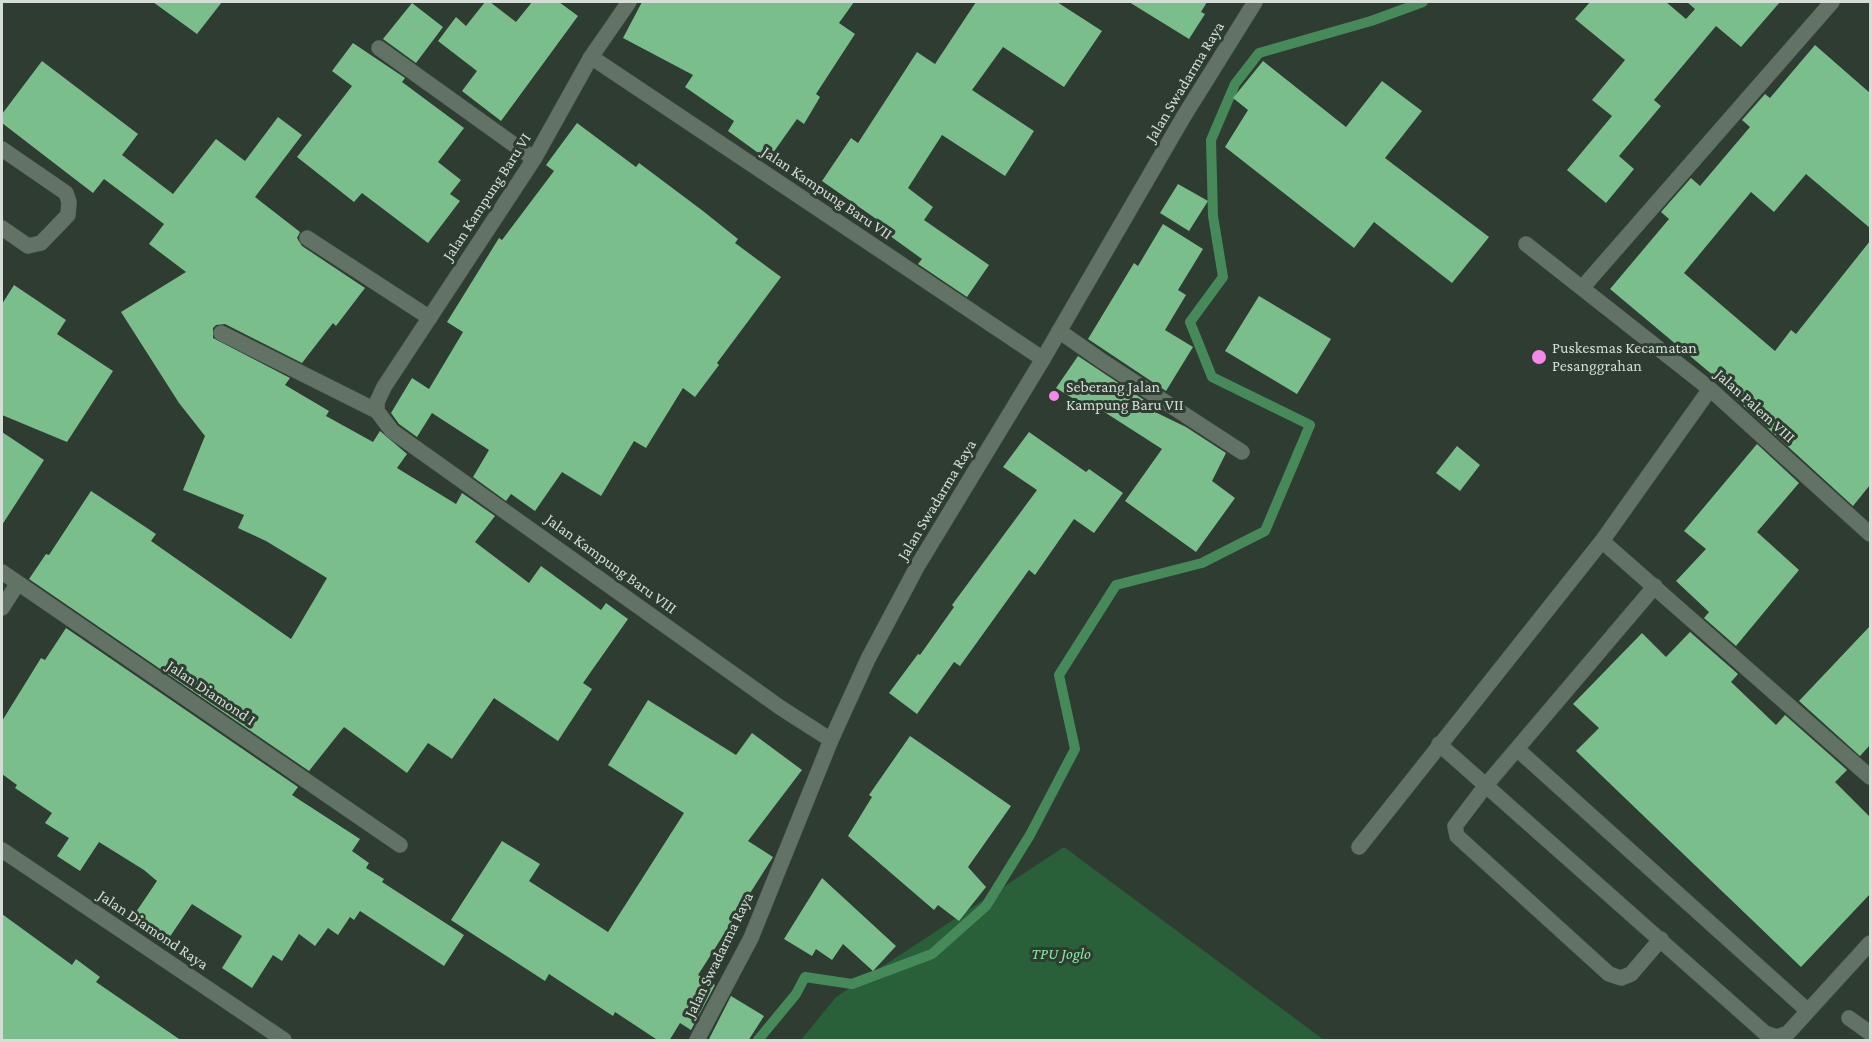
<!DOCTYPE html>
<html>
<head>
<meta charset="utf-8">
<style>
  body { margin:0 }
  #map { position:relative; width:1872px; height:1042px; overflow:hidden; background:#2e3c31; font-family:"Crimson Pro",serif }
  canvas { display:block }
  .frame { position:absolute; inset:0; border:3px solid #d4ddd6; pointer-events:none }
</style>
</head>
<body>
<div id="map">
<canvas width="1872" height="1042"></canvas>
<div class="frame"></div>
</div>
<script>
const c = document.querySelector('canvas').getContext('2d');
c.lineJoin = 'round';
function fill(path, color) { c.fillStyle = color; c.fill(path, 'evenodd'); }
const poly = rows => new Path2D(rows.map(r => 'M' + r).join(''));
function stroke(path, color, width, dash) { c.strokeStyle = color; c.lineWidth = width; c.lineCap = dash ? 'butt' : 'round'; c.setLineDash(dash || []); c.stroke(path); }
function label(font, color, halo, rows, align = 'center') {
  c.font = font + ' "Crimson Pro",serif'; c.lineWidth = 6; c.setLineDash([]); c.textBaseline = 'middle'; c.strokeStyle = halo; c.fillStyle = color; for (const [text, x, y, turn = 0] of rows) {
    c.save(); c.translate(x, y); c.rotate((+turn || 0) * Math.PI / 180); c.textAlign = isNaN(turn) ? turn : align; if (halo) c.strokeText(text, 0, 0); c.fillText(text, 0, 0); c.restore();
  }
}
const green = poly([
  [1064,847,1324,1040,801,1040,836,997]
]);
const stream = poly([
  [758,1040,796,994,805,977,852,984,932,954,986,906,1030,835,1075,749,1059,675,1116,585,1202,563,1265,531,1310,425,1212,377,1190,322,1223,277,1213,216,1211,140,1235,84,1259,53,1371,21,1423,2]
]);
const building = poly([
  [153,2,222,2,197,34],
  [485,2,490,2,516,22,532,2,559,2,578,16,501,121,462,91,477,71,438,41,456,17,466,26],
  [642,2,854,2,839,23,855,34,816,94,820,97,804,124,797,119,768,160,728,131,734,121,685,87,693,75,623,38],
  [976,2,1057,2,1102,31,1064,87,1003,47,972,90,1034,131,1005,176,942,135,908,188,933,207,924,220,989,265,967,297,918,264,922,259,879,228,882,223,822,181,851,138,858,143,917,52,935,64],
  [1129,2,1207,2,1201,12,1205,14,1189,39],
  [1590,2,1666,2,1686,19,1695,9,1687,2,1780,2,1741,47,1716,26,1654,100,1661,106,1619,156,1634,169,1606,203,1567,170,1612,116,1592,100,1625,60,1575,19],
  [412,3,443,27,416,63,383,39],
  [353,43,405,78,402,82,464,128,438,162,461,180,450,194,460,201,428,243,362,193,354,202,297,157,352,86,332,71],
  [1815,45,1870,93,1870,228,1806,174,1774,212,1751,192,1684,273,1775,351,1791,330,1796,334,1870,241,1870,485,1853,506,1737,400,1739,397,1610,289,1669,219,1661,212,1691,178,1700,186,1750,127,1742,120,1765,94,1770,98],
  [42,61,138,134,122,155,173,194,216,139,245,161,278,117,302,135,255,197,300,232,297,238,302,246,365,288,336,326,333,323,302,363,225,324,216,325,213,328,213,338,290,378,285,385,329,411,326,416,373,442,380,431,407,454,397,468,456,504,462,493,495,516,475,542,529,583,541,566,601,610,606,603,628,619,583,683,592,689,558,741,494,698,452,759,428,743,407,773,344,727,309,771,29,579,46,554,49,555,91,491,156,534,151,541,291,639,327,578,266,541,238,528,244,515,183,490,205,436,179,403,121,312,186,272,149,244,164,224,104,179,93,193,2,123,2,114],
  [1263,61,1346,127,1382,81,1422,111,1385,158,1489,237,1452,283,1374,222,1354,248,1225,147,1248,110,1233,98],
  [577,123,636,167,639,163,703,211,738,239,735,243,781,277,717,363,719,365,695,397,683,388,646,448,634,441,601,496,562,472,535,511,511,494,506,501,473,477,489,450,432,413,417,437,399,424,391,413,412,378,429,389,463,332,447,322,499,238,502,240,554,171,546,165],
  [1178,184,1208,201,1189,231,1160,213],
  [1163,224,1203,249,1178,290,1186,295,1165,330,1193,347,1166,391,1088,339,1134,263,1138,266],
  [14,285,66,320,57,334,113,371,67,442,2,415,2,304],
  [1259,296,1331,339,1297,394,1225,351],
  [1078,356,1156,408,1153,411,1186,427,1226,453,1212,481,1235,498,1196,552,1125,501,1162,449,1095,406,1092,410,1056,388],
  [2,432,44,460,2,525],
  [1029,432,1086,472,1089,469,1123,493,1094,533,1074,519,1035,575,1029,570,960,666,954,662,917,714,889,693,918,654,920,655,954,607,952,605,1037,490,1003,467],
  [1757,444,1799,483,1757,532,1799,570,1736,646,1704,618,1709,612,1676,581,1706,549,1684,531],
  [1457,446,1480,465,1460,491,1436,473],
  [1870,626,1870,745,1860,756,1799,701],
  [66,628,298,787,292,795,360,839,352,851,369,863,366,868,384,879,382,882,464,935,444,966,360,911,354,920,350,917,338,935,328,928,315,946,299,934,282,961,273,955,252,988,222,968,242,936,192,904,169,938,134,915,157,881,144,870,99,842,80,871,57,856,69,838,45,823,52,813,15,788,17,785,2,774,2,721,41,658,45,660],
  [1690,632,1738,674,1731,682,1776,725,1785,715,1847,770,1835,782,1870,817,1870,894,1801,967,1576,751,1599,728,1573,704,1642,633,1666,657],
  [648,700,736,755,752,733,802,770,748,841,773,857,698,975,715,985,691,1030,680,1023,669,1041,659,1041,615,1012,613,1016,549,974,545,981,451,920,502,841,540,864,529,881,608,932,684,813,608,765],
  [910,736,1011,806,968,867,986,887,959,921,938,905,934,910,848,836,872,797,869,795],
  [822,878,896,946,873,971,843,944,832,960,816,949,812,956,784,939],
  [2,914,72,965,76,959,100,977,96,982,182,1041,2,1041],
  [731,996,764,1016,748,1041,708,1041]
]);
const service = poly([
  [1602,541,1870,777],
  [1655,586,1487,784,1455,826,1457,836,1609,974,1621,978,1631,974,1661,939],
  [1439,744,1765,1033,1777,1037,1788,1033,1870,943],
  [1517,749,1808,1011]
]);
const minor = poly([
  [379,48,534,159],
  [591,57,1043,359],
  [2,149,66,193,69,202,68,215,41,243,28,246,2,228],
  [307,238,430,318],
  [1526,244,1710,389,1870,534],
  [1582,288,1832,2],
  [1059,331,1102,361,1242,452],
  [221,333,377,411],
  [377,411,392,431,781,708,831,740],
  [377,411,377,402,384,387,534,159,591,57,629,2],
  [2,572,400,845],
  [2,608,18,583],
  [1359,847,1602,541,1710,389],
  [2,850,284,1040],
  [1849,1018,1870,1033]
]);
const secondary = poly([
  [697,1040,751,938,831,740,868,659,918,565,1043,359,1184,116,1255,2]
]);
const markers = [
  [1539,357,8,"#f788eb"],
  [1054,396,6,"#f788eb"]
];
const streetNames = [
  ["Jalan Swadarma Raya",1185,82,-59],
  ["Jalan Kampung Baru VII",827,193,34],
  ["Jalan Kampung Baru VI",487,197,-57],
  ["Jalan Palem VIII",1755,406,42],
  ["Jalan Swadarma Raya",937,500,-59],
  ["Jalan Kampung Baru VIII",611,564,36],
  ["Jalan Diamond I",211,693,34],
  ["Jalan Diamond Raya",153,930,34],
  ["Jalan Swadarma Raya",719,955,-64]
];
const poiNames = [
  ["Puskesmas Kecamatan",1552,348],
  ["Pesanggrahan",1552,366],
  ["Seberang Jalan",1066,387],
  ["Kampung Baru VII",1066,405]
];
const parkNames = [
  ["TPU Joglo",1061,954]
];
fill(green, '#29603a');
stroke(stream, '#478a5a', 10);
fill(building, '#7abf8b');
stroke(service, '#4e5b51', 16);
stroke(minor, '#4e5b51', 16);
stroke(secondary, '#4e5b51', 16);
stroke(service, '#627265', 15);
stroke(minor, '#627265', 15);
stroke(secondary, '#627265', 15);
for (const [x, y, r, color] of markers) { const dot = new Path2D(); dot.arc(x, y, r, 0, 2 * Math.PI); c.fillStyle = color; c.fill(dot); stroke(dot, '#2e3c31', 2); }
label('16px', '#d4ddd6', '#2e3c31', streetNames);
label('16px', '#d4ddd6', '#2e3c31', poiNames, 'left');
label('italic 16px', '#89e7a2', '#2e3c31', parkNames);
</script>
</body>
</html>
